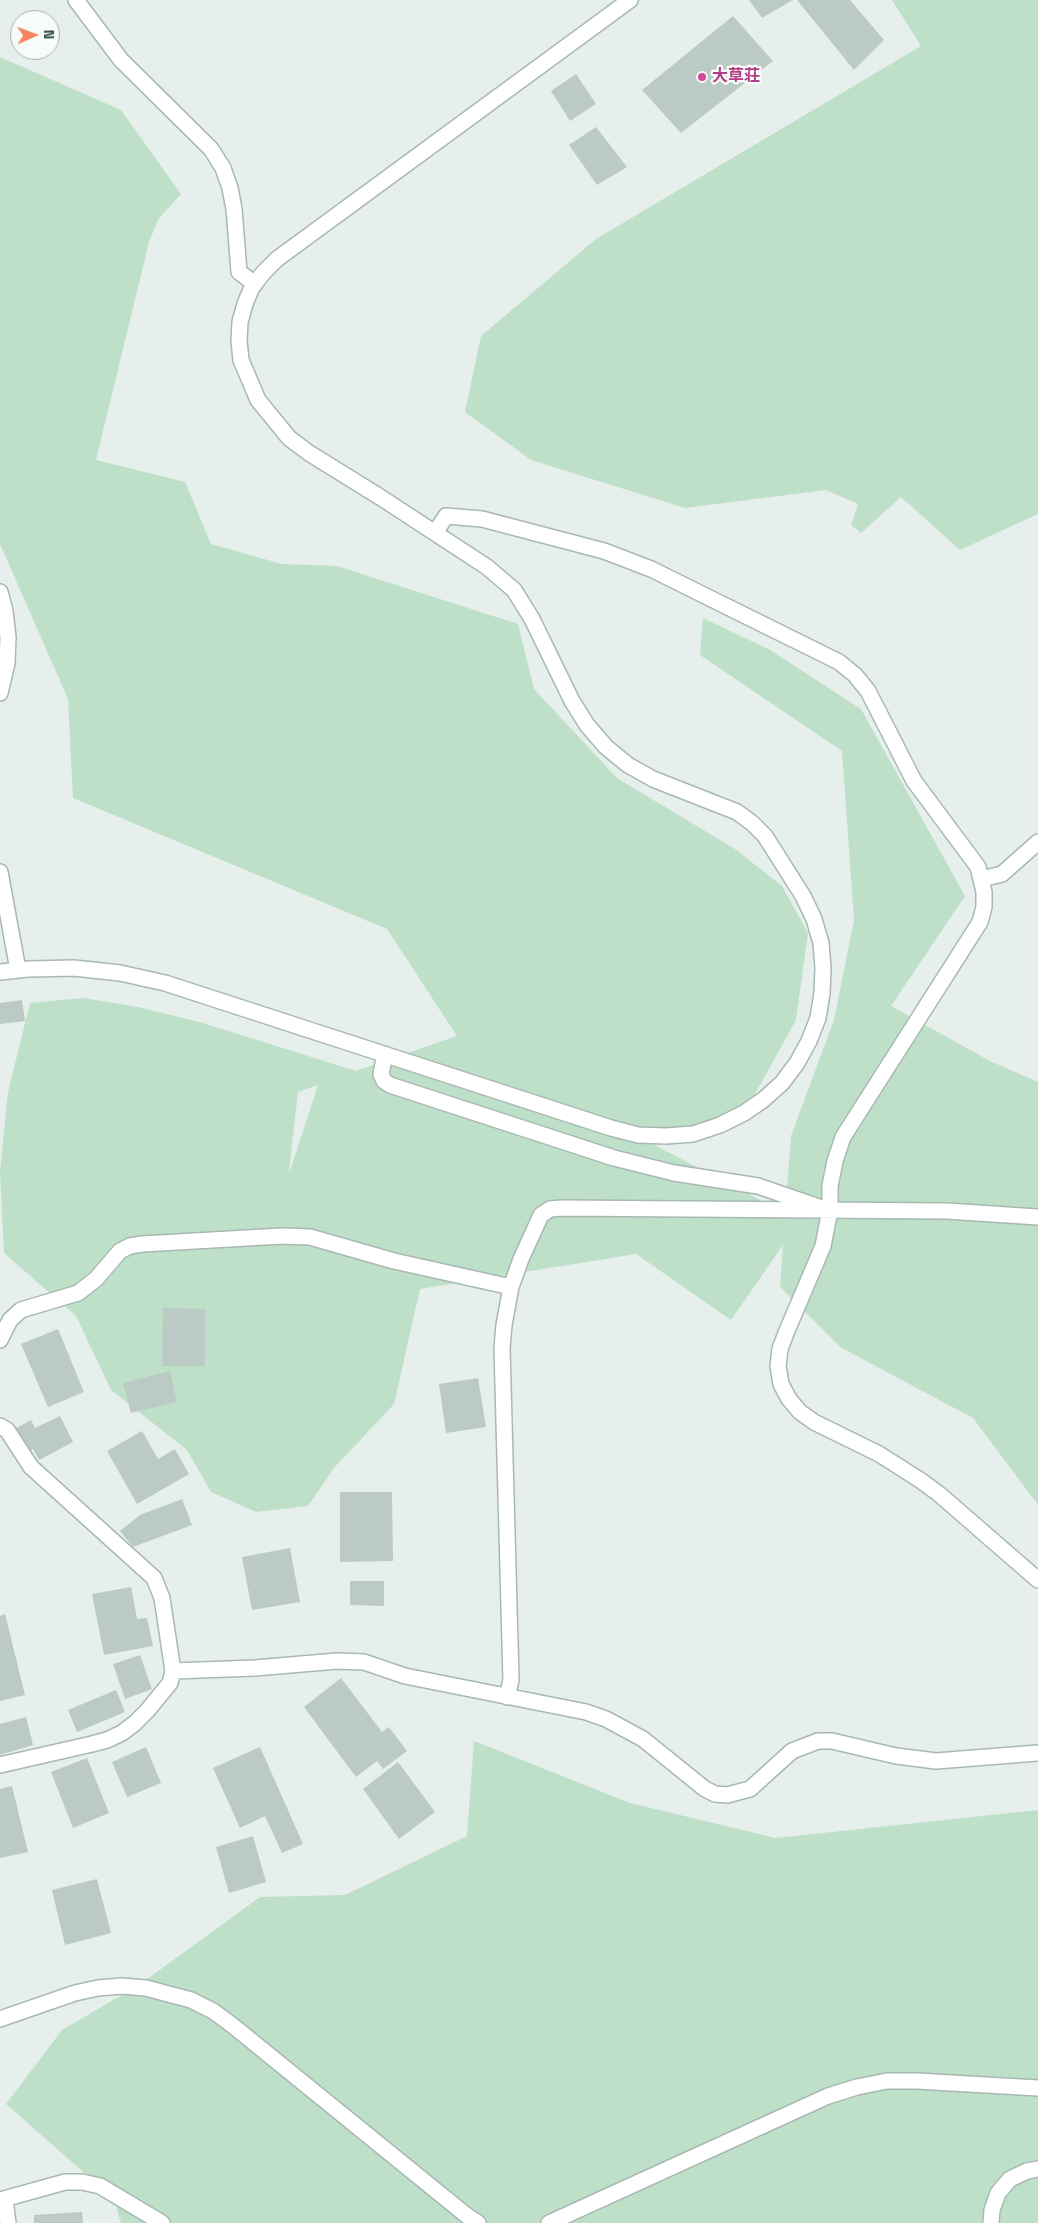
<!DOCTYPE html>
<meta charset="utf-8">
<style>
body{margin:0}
#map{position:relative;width:1038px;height:2223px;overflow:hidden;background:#e6efeb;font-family:"Space Grotesk",sans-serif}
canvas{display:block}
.north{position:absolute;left:10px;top:10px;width:50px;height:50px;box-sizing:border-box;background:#f7fbf9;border:1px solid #a3b1ad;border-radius:50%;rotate:88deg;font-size:14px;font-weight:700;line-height:20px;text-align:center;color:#24423a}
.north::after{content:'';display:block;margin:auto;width:18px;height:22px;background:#f4845f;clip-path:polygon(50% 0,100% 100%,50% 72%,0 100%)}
</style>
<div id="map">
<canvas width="1038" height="2223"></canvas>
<div class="north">N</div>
</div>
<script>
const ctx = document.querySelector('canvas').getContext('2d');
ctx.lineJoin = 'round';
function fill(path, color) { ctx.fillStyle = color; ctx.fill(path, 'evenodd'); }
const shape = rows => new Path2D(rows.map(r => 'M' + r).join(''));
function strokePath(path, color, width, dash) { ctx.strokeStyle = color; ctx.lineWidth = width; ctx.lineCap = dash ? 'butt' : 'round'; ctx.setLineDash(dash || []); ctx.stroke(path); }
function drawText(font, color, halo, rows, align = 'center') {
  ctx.font = font + ' "Space Grotesk","Noto Sans JP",sans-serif'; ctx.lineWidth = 4.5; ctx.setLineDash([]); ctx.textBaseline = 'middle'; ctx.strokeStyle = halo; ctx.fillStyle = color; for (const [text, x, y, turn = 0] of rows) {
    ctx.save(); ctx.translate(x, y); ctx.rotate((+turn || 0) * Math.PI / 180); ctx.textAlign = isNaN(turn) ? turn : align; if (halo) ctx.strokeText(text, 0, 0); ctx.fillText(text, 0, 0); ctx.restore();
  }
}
const green = shape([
 [892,0,1038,0,1038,514,960,550,901,497,861,533,851,525,858,504,826,490,685,508,531,460,465,412,481,336,596,239,921,46],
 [0,57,121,110,181,194,159,218,149,242,96,460,185,482,211,544,282,564,337,566,518,624,534,689,617,778,735,849,782,886,808,933,796,1020,754,1096,720,1126,639,1137,785,1213,791,1136,834,1020,854,920,842,751,700,655,703,618,770,650,861,709,965,896,891,1006,990,1061,1038,1082,1038,1505,973,1418,840,1347,780,1287,783,1245,731,1320,636,1254,420,1289,394,1404,334,1468,308,1506,256,1512,211,1492,187,1450,111,1390,76,1316,4,1253,0,1173,8,1092,30,1003,83,998,138,1007,203,1023,356,1071,457,1036,387,929,73,798,68,699,0,544],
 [318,1085,290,1171,289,1171,298,1092],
 [474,1741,630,1803,776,1838,1038,1810,1038,2223,121,2223,114,2199,6,2104,62,2030,139,1985,260,1897,345,1895,467,1836]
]);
const building = shape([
 [749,0,793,0,762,18],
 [797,0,850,0,884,40,854,70],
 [733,16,773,61,681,133,642,90],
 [576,74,596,104,570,121,551,91],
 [596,127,627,167,597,185,569,145],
 [22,1000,25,1021,0,1024,0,1003],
 [163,1308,205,1309,205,1366,162,1366],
 [58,1329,84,1392,48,1407,21,1344],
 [170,1371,177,1402,131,1413,123,1383],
 [478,1378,486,1427,446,1433,439,1384],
 [60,1416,73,1442,39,1460,33,1449,24,1455,11,1431,31,1420,35,1428],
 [142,1431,158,1459,175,1449,189,1474,137,1504,107,1451],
 [340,1492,392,1492,393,1561,340,1562],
 [182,1499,192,1525,133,1547,120,1531,140,1515],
 [290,1548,300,1602,252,1610,242,1557],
 [350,1581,384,1581,384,1606,350,1605],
 [131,1587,137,1619,147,1618,153,1646,104,1655,92,1594],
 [5,1614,25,1695,0,1701,0,1616],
 [140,1655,152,1689,125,1699,113,1664],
 [341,1678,382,1732,389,1727,407,1751,383,1769,377,1761,356,1777,304,1707],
 [116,1690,125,1712,77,1732,68,1710],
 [26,1717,33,1745,0,1755,0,1724],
 [146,1747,161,1783,127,1797,112,1762],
 [260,1747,303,1844,282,1853,265,1816,240,1828,213,1768],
 [87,1758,109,1813,73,1828,51,1772],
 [398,1762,435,1812,399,1839,363,1789],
 [12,1786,28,1852,0,1858,0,1789],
 [253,1836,266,1882,229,1893,216,1847],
 [97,1879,111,1933,65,1945,52,1890],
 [82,2212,83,2223,34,2223,34,2215]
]);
const street = shape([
 [76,0,121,60,211,149,223,168,230,188,234,209,239,272,255,284],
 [435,533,446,516,482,519,604,551,651,569,839,662,855,675,868,691,914,781,978,867,984,892,984,907,980,922,843,1137,835,1161,830,1186,830,1210,823,1246,786,1333,780,1349,778,1366,781,1384,789,1399,800,1412,814,1422,879,1454,920,1480,939,1494,1038,1580],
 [0,592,5,611,8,637,7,663,0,693],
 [0,872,18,970],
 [982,879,1002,874,1038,842],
 [0,972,28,969,74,968,120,973,165,983,611,1128,638,1135,666,1136,693,1134,720,1125,744,1113,763,1100,782,1083,797,1063,809,1041,818,1018,822,993,823,968,821,943,814,919,803,896,765,836,752,823,737,812,653,779,628,765,606,747,587,725,572,701,532,619,514,590,487,567,380,497,309,453,289,438,258,400,241,360,239,341,240,322,245,304,252,287,264,272,277,259,630,0],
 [385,1054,381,1074,384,1081,390,1085,614,1158,674,1173,758,1186,819,1207],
 [0,1340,10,1320,21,1310,78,1293,96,1279,120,1251,130,1246,142,1244,282,1236,310,1237,394,1261,511,1287],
 [0,1426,7,1430,31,1467,154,1578,162,1598,173,1671,170,1683,147,1711,135,1723,122,1733,107,1740,92,1744,0,1765],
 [173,1671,255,1668,337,1661,364,1662,405,1676,586,1712,606,1719,643,1739,705,1789,715,1794,727,1795,750,1789,792,1751,818,1741,832,1741,896,1756,936,1761,1038,1753],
 [507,1697,511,1680,502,1348,504,1325,511,1287,521,1259,541,1215,550,1209,561,1208,947,1211,1038,1217],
 [0,2019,75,1993,98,1988,122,1986,146,1988,191,2000,213,2011,232,2025,466,2215,478,2223],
 [5,2199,8,2223],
 [0,2200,65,2182,82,2182,100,2186,162,2223],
 [549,2223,828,2096,857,2087,887,2081,917,2081,1038,2088],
 [991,2223,992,2210,998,2193,1010,2179,1027,2171,1038,2169]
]);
const markers = [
 [702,77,5,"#d1479c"]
];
const hotelNames = [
 ["大草荘",712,77]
];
fill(green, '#bfe0c8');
fill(building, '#bbcac4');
strokePath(street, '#a8b8b2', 18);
strokePath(street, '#fff', 15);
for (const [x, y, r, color] of markers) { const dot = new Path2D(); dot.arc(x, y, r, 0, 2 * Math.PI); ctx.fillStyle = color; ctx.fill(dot); strokePath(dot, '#f7fbf9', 2); }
drawText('bold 16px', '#b23c85', '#f7fbf9', hotelNames, 'left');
</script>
